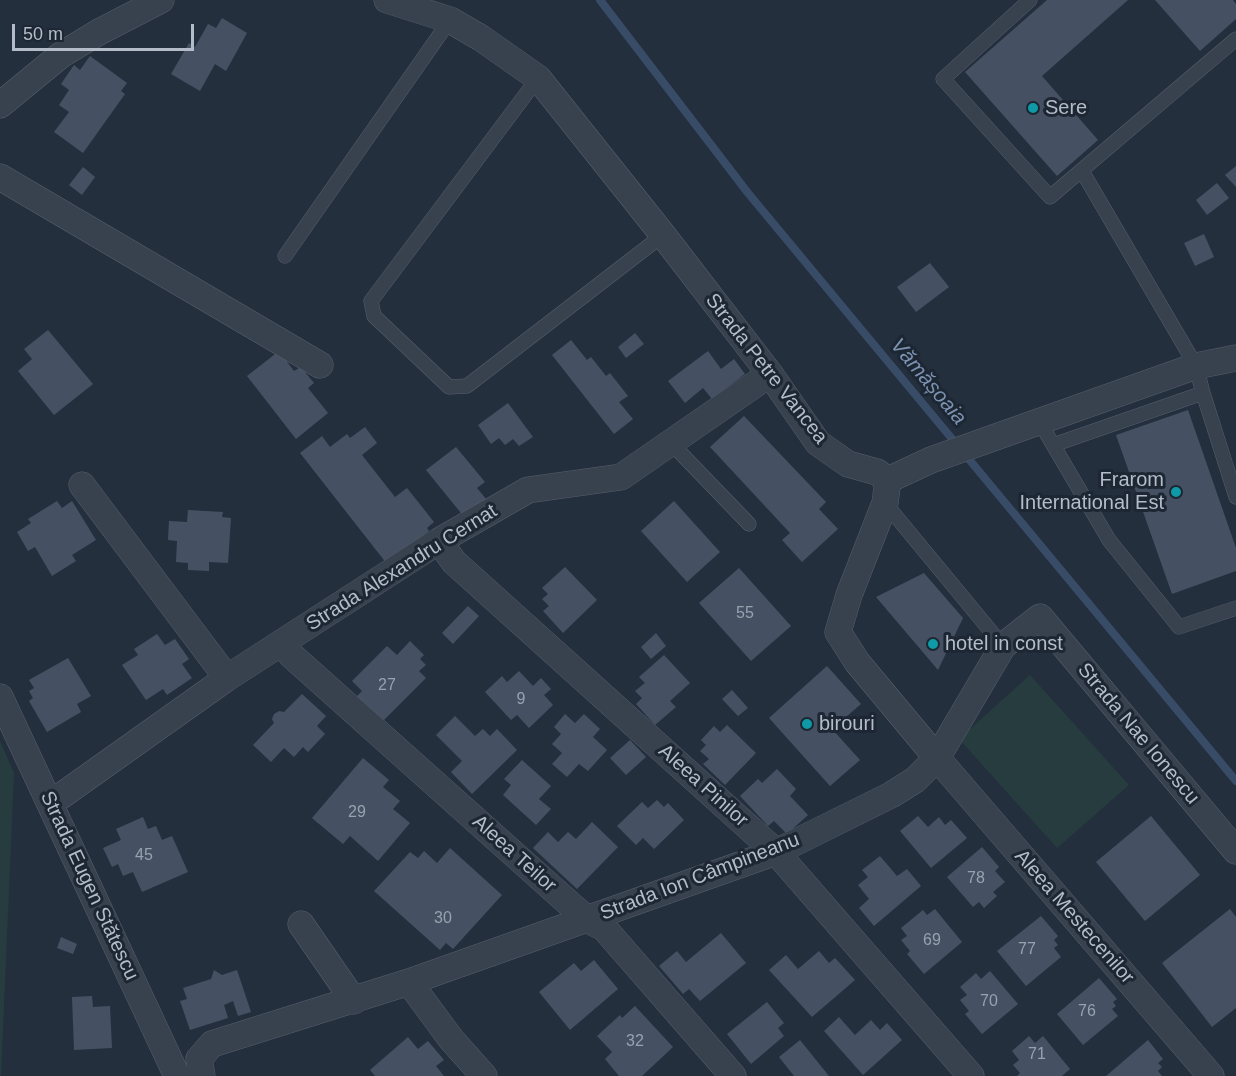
<!DOCTYPE html>
<meta charset="utf-8">
<style>
body{margin:0}
#map{position:relative;width:1236px;height:1076px;overflow:hidden;background:#242f3e;font-family:Helvetica,sans-serif}
canvas{display:block}
.scale{position:absolute;left:12px;top:24px;width:182px;height:27px;box-sizing:border-box;border:3px solid #b4bcc9;border-top:0;padding-left:8px;font-size:18px;line-height:21px;white-space:nowrap;color:#b4bcc9;-webkit-text-stroke:4px #1d2633;paint-order:stroke}
</style>
<div id="map">
<canvas width="1236" height="1076"></canvas>
<div class="scale">50 m</div>
</div>
<script>
const ctx = document.querySelector('canvas').getContext('2d');
ctx.lineJoin = 'round';
function fill(path, color) { ctx.fillStyle = color; ctx.fill(path, 'evenodd'); }
const shape = rows => new Path2D(rows.map(r => 'M' + r).join(''));
function strokePath(path, color, width, dash) { ctx.strokeStyle = color; ctx.lineWidth = width; ctx.lineCap = dash ? 'butt' : 'round'; ctx.setLineDash(dash || []); ctx.stroke(path); }
function drawText(font, color, halo, rows, align = 'center') {
  ctx.font = font + ' Helvetica,sans-serif'; ctx.lineWidth = 6; ctx.setLineDash([]); ctx.textBaseline = 'middle'; ctx.strokeStyle = halo; ctx.fillStyle = color; for (const [text, x, y, turn = 0] of rows) {
    ctx.save(); ctx.translate(x, y); ctx.rotate((+turn || 0) * Math.PI / 180); ctx.textAlign = isNaN(turn) ? turn : align; if (halo) ctx.strokeText(text, 0, 0); ctx.fillText(text, 0, 0); ctx.restore();
  }
}
const green = shape([
 [1030,675,1129,785,1057,848,959,739],
 [0,741,14,773,1,1076,0,1076]
]);
const stream = shape([
 [600,0,748,193,1236,781]
]);
const building = shape([
 [1047,0,1128,0,1042,76,1098,140,1057,176,965,72],
 [1155,0,1233,0,1236,4,1236,19,1200,51],
 [222,18,247,33,226,71,215,64,200,91,171,74,189,43,195,47,208,24,216,28],
 [90,56,127,83,121,91,125,94,83,153,54,132,69,112,59,105,69,90,61,84,74,65,80,70],
 [1236,166,1236,187,1225,175],
 [83,167,95,177,82,195,69,185],
 [1217,183,1229,198,1207,215,1196,200],
 [1204,234,1214,257,1195,266,1184,243],
 [930,263,949,287,916,312,897,287],
 [48,330,93,384,54,415,18,371,32,359,24,349],
 [635,333,644,344,626,358,618,347],
 [571,340,587,360,591,357,606,376,610,373,628,396,619,402,633,419,614,434,552,355],
 [279,351,294,371,301,367,314,383,308,388,328,413,296,439,247,376],
 [708,351,721,369,734,359,745,374,712,399,703,388,685,403,668,381],
 [508,403,533,437,519,446,513,439,505,445,499,438,491,444,478,425],
 [1188,410,1236,548,1236,571,1172,594,1116,435],
 [744,416,826,502,819,509,838,529,802,562,782,540,790,533,710,447],
 [365,427,377,443,362,455,395,497,407,488,434,522,427,528,429,531,387,564,300,453,322,436,330,447,347,434,350,438],
 [456,447,485,482,477,488,487,500,465,518,426,470],
 [57,501,62,508,72,501,96,540,72,555,76,561,52,576,35,547,28,551,17,532,31,523,28,519],
 [674,501,720,552,687,582,641,531],
 [188,510,223,512,222,517,231,518,228,563,209,562,209,571,188,570,188,563,176,562,177,541,168,540,169,521,187,522],
 [565,567,597,600,563,633,543,611,549,606,542,599,548,594,542,588],
 [739,568,791,626,751,661,699,603],
 [924,573,963,618,938,670,876,597],
 [468,606,479,616,453,644,442,633],
 [656,633,666,646,651,659,641,647],
 [157,634,165,645,175,639,189,659,182,664,192,678,167,695,163,689,146,700,122,665,138,655,134,649],
 [410,641,424,655,420,659,426,665,419,671,426,678,382,722,356,697,362,691,352,681,387,646,397,655],
 [664,655,690,683,670,701,676,707,655,725,636,704,642,698,635,691,645,683,639,677],
 [68,658,91,696,77,704,81,712,47,732,29,701,33,698,29,691,34,688,29,680],
 [827,666,861,704,832,729,860,760,830,786,769,718],
 [519,671,533,686,541,678,551,689,544,695,553,705,529,728,517,715,511,720,485,692,502,676,507,682],
 [732,690,748,708,738,716,722,699],
 [302,694,326,716,317,726,325,734,308,752,303,747,294,757,284,748,271,762,253,745,274,723,272,719,274,714,279,711,284,712],
 [565,714,575,723,584,714,600,729,593,737,607,750,588,771,579,764,567,777,552,764,562,753,552,744,561,734,554,727],
 [455,716,475,736,483,729,490,736,497,729,517,750,472,794,451,772,462,761,436,735],
 [727,725,756,753,725,785,703,764,709,759,700,751,706,745,701,740,714,726,720,732],
 [630,740,646,757,626,775,610,758],
 [363,758,389,780,383,787,400,801,393,809,410,823,378,861,350,836,343,844,312,818],
 [522,760,551,786,539,799,551,809,536,825,503,795,511,785,504,779],
 [777,769,796,789,790,796,808,815,787,834,774,821,768,826,740,796,758,779,762,783],
 [657,800,664,807,668,803,684,820,654,849,643,838,636,845,617,826,642,802,648,808],
 [918,816,928,827,939,817,945,825,951,820,967,838,931,868,900,831],
 [1151,816,1200,875,1145,921,1096,862],
 [143,817,148,829,156,826,162,840,172,836,188,872,142,892,133,872,123,876,118,864,112,867,103,848,121,840,116,829],
 [592,822,618,847,577,889,533,848,548,832,558,842,568,832,576,839],
 [982,847,999,867,995,871,1005,882,993,892,997,896,984,908,979,902,973,907,947,877],
 [450,848,502,895,453,949,446,943,440,950,374,891,410,852,418,858,424,851,437,863],
 [880,856,897,876,907,869,921,886,874,926,859,908,869,899,858,885,868,877,862,870],
 [935,909,962,942,924,974,907,954,910,951,901,940,907,936,901,928,923,910,927,915],
 [1230,909,1236,917,1236,1008,1212,1027,1162,963],
 [1041,916,1058,936,1054,940,1058,945,1054,948,1061,957,1026,986,997,951],
 [721,933,746,963,700,1001,689,989,683,994,659,966,677,951,686,962],
 [61,937,77,944,73,954,57,948],
 [819,951,829,963,835,958,855,980,812,1017,769,970,786,955,798,969],
 [594,960,618,989,570,1030,539,992,574,963,581,971],
 [214,970,222,975,237,970,251,1012,238,1016,233,1001,224,1005,228,1018,190,1030,180,1001,187,999,183,988,211,979],
 [990,971,1018,1004,982,1034,965,1014,969,1011,960,1000,967,995,960,987,976,973,981,979],
 [1099,978,1117,999,1113,1002,1116,1006,1112,1009,1118,1016,1083,1045,1057,1014],
 [92,996,93,1007,110,1006,112,1048,74,1050,72,997],
 [767,1002,784,1023,778,1028,784,1036,751,1064,727,1034],
 [635,1006,673,1047,642,1076,619,1076,605,1059,612,1052,597,1036,620,1015,622,1018],
 [839,1017,855,1035,871,1020,880,1030,887,1023,902,1040,863,1075,824,1031],
 [1029,1036,1035,1043,1043,1036,1070,1069,1062,1076,1017,1076,1020,1073,1013,1065,1019,1060,1012,1051],
 [408,1037,418,1049,428,1041,444,1060,436,1066,444,1076,375,1076,370,1070],
 [800,1040,829,1076,794,1076,779,1057],
 [1148,1040,1163,1059,1158,1063,1162,1067,1158,1071,1162,1076,1106,1076]
]);
const service = shape([
 [1030,0,943,79,1050,197,1236,39],
 [538,78,371,301,374,316,449,387,467,386,663,235],
 [1082,171,1196,366,1203,393,1236,497],
 [285,256,450,20],
 [1039,421,1109,540,1179,627,1236,608],
 [670,442,749,524],
 [1053,445,1203,393],
 [885,503,1003,646]
]);
const minor = shape([
 [387,0,450,20,481,38,538,78,663,235,770,374,818,443,848,464,877,472,888,480],
 [0,105,61,55,99,32,161,0],
 [0,177,320,365],
 [888,480,931,460,1196,366,1236,358],
 [82,485,227,678],
 [439,541,454,562,776,852,971,1076],
 [282,643,291,655,572,906,588,920,604,928,733,1076],
 [0,697,177,1076],
 [49,801,61,796,227,678,439,541,528,490,621,477,770,374],
 [301,924,354,1001],
 [409,982,451,1039,484,1076],
 [202,1076,199,1059,212,1044,409,982,776,852,891,795,915,780,937,758,857,662,838,632,849,595,885,503,888,480],
 [1211,1076,937,758,1003,646,1040,617,1236,851]
]);
const markers = [
 [1033,108,6,"#0f9aa8"],
 [1176,492,6,"#0f9aa8"],
 [933,644,6,"#0f9aa8"],
 [807,724,6,"#0f9aa8"]
];
const numberNames = [
 ["55",745,614],
 ["27",387,686],
 ["9",521,700],
 ["29",357,813],
 ["45",144,856],
 ["78",976,879],
 ["30",443,919],
 ["69",932,941],
 ["77",1027,950],
 ["70",989,1002],
 ["76",1087,1012],
 ["32",635,1042],
 ["71",1037,1055]
];
const poiNames = [
 ["Sere",1045,108],
 ["Frarom",1164,480,"right"],
 ["International Est",1164,503,"right"],
 ["hotel in const",945,644],
 ["birouri",819,724]
];
const streetNames = [
 ["Strada Petre Vancea",766,369,52],
 ["Strada Alexandru Cernat",402,568,-32],
 ["Strada Nae Ionescu",1138,734,50],
 ["Aleea Pinilor",703,786,42],
 ["Aleea Teilor",514,854,42],
 ["Strada Ion Câmpineanu",700,877,-21],
 ["Strada Eugen Stătescu",89,886,65],
 ["Aleea Mestecenilor",1074,917,49]
];
const waterNames = [
 ["Vămășoaia",928,382,50]
];
fill(green, '#263c3f');
strokePath(stream, '#394c67', 8);
fill(building, '#455162');
strokePath(service, '#565f6c', 15);
strokePath(minor, '#565f6c', 27);
strokePath(service, '#38414e', 14);
strokePath(minor, '#38414e', 26);
for (const [x, y, r, color] of markers) { const dot = new Path2D(); dot.arc(x, y, r, 0, 2 * Math.PI); ctx.fillStyle = color; ctx.fill(dot); strokePath(dot, '#1d2633', 2); }
drawText('16px', '#98a1af', null, numberNames);
drawText('20px', '#b4bcc9', '#1d2633', poiNames, 'left');
drawText('20px', '#b4bcc9', '#1d2633', streetNames);
drawText('italic 21px', '#7c92b1', '#1d2633', waterNames);
</script>
